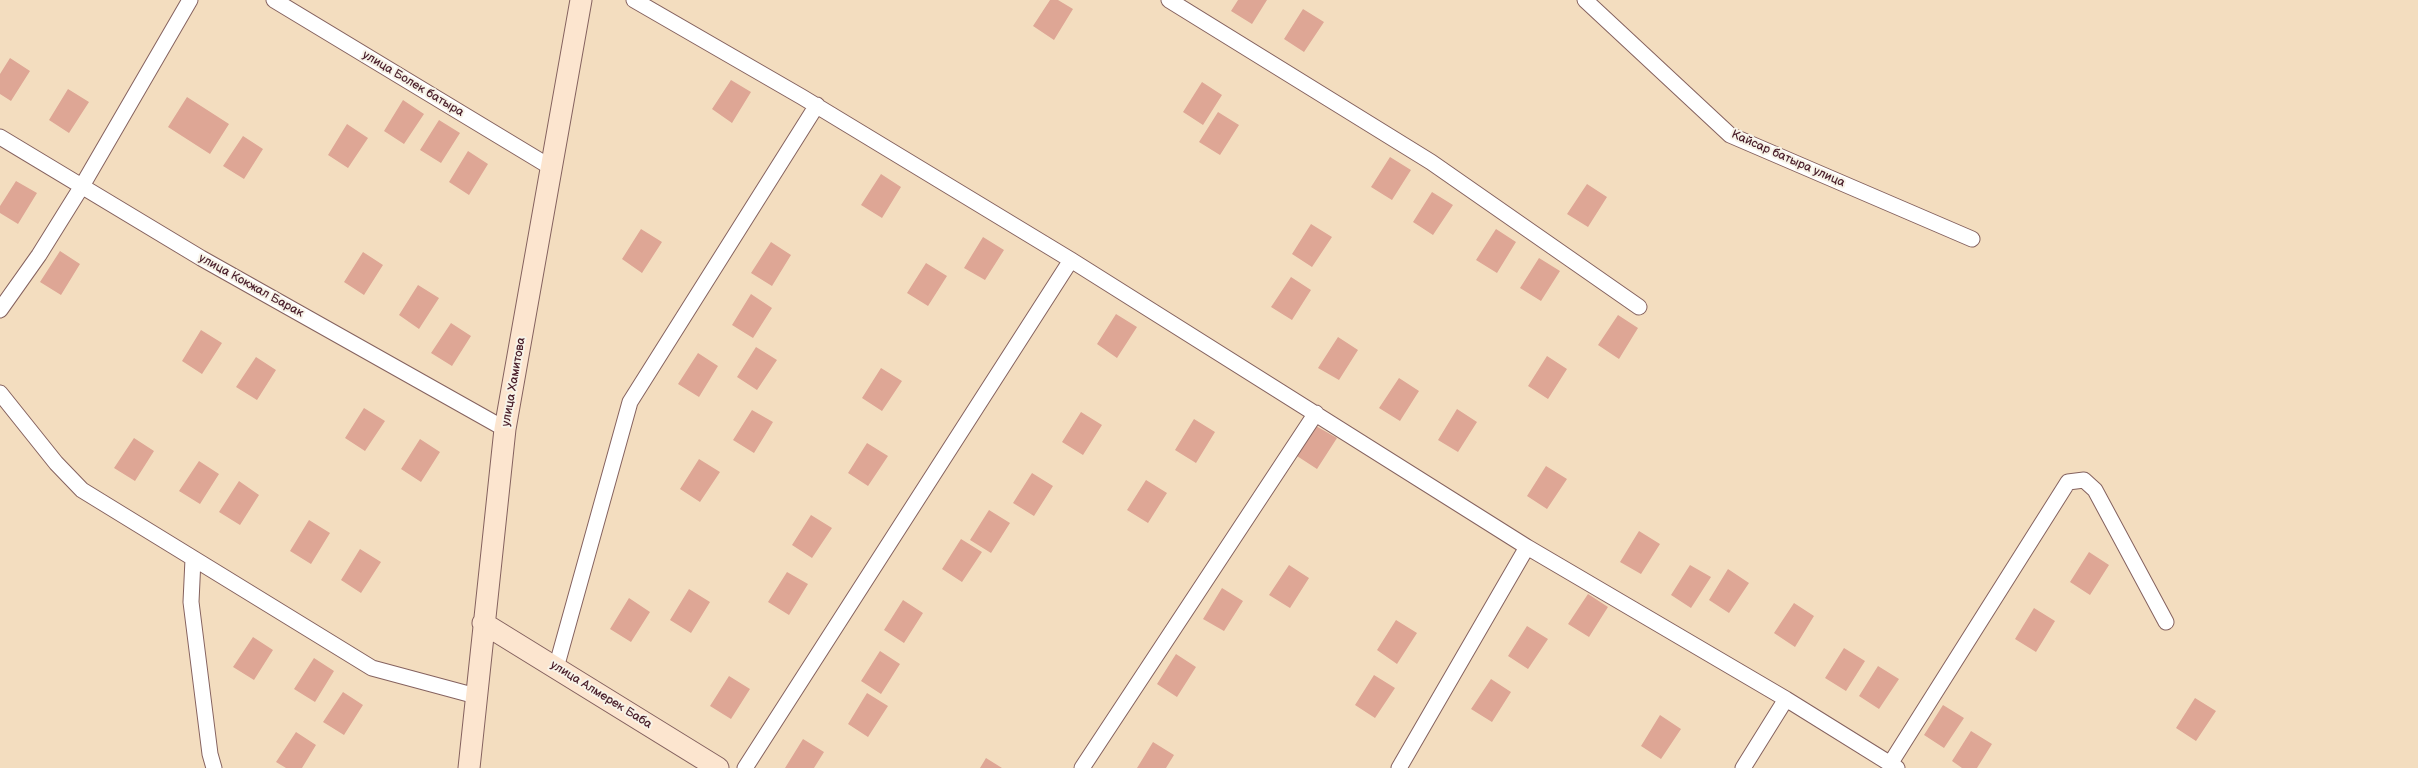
<!DOCTYPE html>
<meta charset="utf-8">
<style>
body{margin:0}
canvas{display:block;background:#f3ddbf}
</style>
<canvas width="2418" height="768"></canvas>
<script>
const ctx = document.querySelector('canvas').getContext('2d');
ctx.lineJoin = 'round';
function fill(path, color) { ctx.fillStyle = color; ctx.fill(path, 'evenodd'); }
const shape = rows => new Path2D(rows.map(r => 'M' + r).join(''));
function strokePath(path, color, width, dash) { ctx.strokeStyle = color; ctx.lineWidth = width; ctx.lineCap = dash ? 'butt' : 'round'; ctx.setLineDash(dash || []); ctx.stroke(path); }
function drawText(font, color, halo, rows, align = 'center') {
  ctx.font = font + ' "Balsamiq Sans",sans-serif'; ctx.lineWidth = 4; ctx.setLineDash([]); ctx.textBaseline = 'middle'; ctx.strokeStyle = halo; ctx.fillStyle = color; for (const [text, x, y, turn = 0] of rows) {
    ctx.save(); ctx.translate(x, y); ctx.rotate((+turn || 0) * Math.PI / 180); ctx.textAlign = isNaN(turn) ? turn : align; if (halo) ctx.strokeText(text, 0, 0); ctx.fillText(text, 0, 0); ctx.restore();
  }
}
const building = shape([
 [1050,0,1058,0,1073,9,1054,40,1033,26],
 [1238,0,1267,0,1252,24,1231,11],
 [1303,9,1324,22,1304,52,1284,39],
 [10,58,30,71,11,101,0,94,0,74],
 [731,80,751,92,732,123,712,109],
 [1202,82,1222,95,1203,125,1183,112],
 [68,89,89,102,69,133,49,120],
 [187,97,229,124,210,154,168,127],
 [403,100,424,114,404,144,384,131],
 [1218,112,1239,125,1220,155,1199,142],
 [439,120,460,133,441,163,420,150],
 [347,124,368,138,348,168,328,155],
 [243,136,263,149,244,179,223,166],
 [468,151,488,164,469,195,449,182],
 [1390,157,1411,170,1392,200,1371,187],
 [881,174,901,187,882,218,861,205],
 [16,181,37,193,18,224,0,213,0,206],
 [1587,184,1607,197,1588,227,1567,214],
 [1432,192,1453,205,1433,235,1413,222],
 [1311,224,1332,237,1312,267,1292,254],
 [641,229,662,242,642,273,622,259],
 [1496,229,1516,242,1497,273,1476,260],
 [983,237,1004,250,985,280,964,268],
 [771,242,791,255,772,286,751,273],
 [60,251,80,264,61,295,40,282],
 [363,252,383,265,364,295,344,282],
 [1539,258,1560,271,1541,301,1520,288],
 [926,263,947,276,928,306,907,293],
 [1291,277,1311,290,1292,320,1271,307],
 [418,285,439,298,419,329,399,315],
 [751,294,772,308,753,338,732,325],
 [1116,314,1137,327,1117,358,1097,344],
 [1618,315,1638,328,1619,359,1598,345],
 [451,323,471,336,452,366,431,353],
 [201,330,222,343,202,374,182,361],
 [1338,337,1358,350,1339,380,1318,368],
 [756,347,777,360,757,390,737,377],
 [698,353,718,366,699,397,678,384],
 [1547,356,1567,369,1548,399,1528,386],
 [256,357,276,370,257,400,236,387],
 [881,368,902,381,882,411,862,398],
 [1399,378,1419,391,1400,421,1379,408],
 [364,408,385,421,365,451,345,438],
 [1457,409,1477,422,1458,452,1438,440],
 [752,410,773,422,754,453,733,440],
 [1081,412,1102,425,1083,455,1062,442],
 [1194,419,1215,432,1196,463,1175,450],
 [1316,426,1337,438,1317,469,1297,456],
 [134,438,154,451,135,481,114,468],
 [420,439,440,452,421,482,401,469],
 [867,443,888,456,868,486,848,473],
 [699,459,720,472,700,502,680,489],
 [199,461,219,474,200,504,179,491],
 [1546,466,1567,479,1547,509,1527,496],
 [1032,473,1053,486,1034,516,1013,503],
 [1146,480,1167,493,1148,523,1127,510],
 [239,481,259,495,240,525,219,512],
 [989,510,1010,523,991,553,970,540],
 [811,515,832,528,812,558,792,545],
 [309,520,330,533,311,564,290,551],
 [1639,531,1660,544,1641,574,1620,562],
 [961,539,982,552,962,582,942,569],
 [360,549,381,562,361,593,341,580],
 [2089,552,2109,565,2090,595,2070,582],
 [1289,565,1309,578,1290,608,1269,595],
 [1690,565,1711,577,1691,608,1671,595],
 [1728,569,1749,583,1729,613,1709,600],
 [787,572,808,584,789,615,768,602],
 [1222,588,1243,601,1224,631,1203,619],
 [689,589,710,602,691,633,670,620],
 [1588,594,1608,607,1589,637,1568,624],
 [629,598,650,612,631,642,610,629],
 [903,600,923,613,904,643,884,630],
 [1794,603,1814,616,1795,647,1774,633],
 [2034,608,2055,621,2036,652,2015,639],
 [1396,620,1417,633,1397,664,1377,650],
 [1527,626,1548,639,1528,669,1508,656],
 [253,637,273,650,254,680,233,667],
 [1844,648,1865,661,1846,691,1825,678],
 [880,651,900,664,881,694,861,681],
 [1176,654,1196,667,1177,697,1157,684],
 [314,658,334,671,315,702,294,689],
 [1878,666,1899,679,1879,709,1859,696],
 [1374,675,1395,688,1375,718,1355,705],
 [729,676,750,689,731,719,710,706],
 [1491,679,1511,692,1492,722,1471,709],
 [343,692,363,705,344,735,323,722],
 [867,693,888,706,868,737,848,724],
 [2195,698,2216,711,2196,741,2176,728],
 [1943,705,1964,718,1944,748,1924,735],
 [1660,715,1681,729,1661,759,1641,746],
 [1971,731,1992,744,1977,768,1962,768,1952,761],
 [296,732,316,745,302,768,286,768,276,762],
 [803,739,824,752,814,768,785,768],
 [1153,742,1174,755,1166,768,1137,768],
 [986,758,1002,768,980,768]
]);
const street = shape([
 [274,0,552,168],
 [634,0,802,97,1071,260,1527,547,1786,699,1897,768],
 [1169,0,1431,162,1639,307],
 [1585,0,1730,135,1972,239],
 [0,137,201,258,505,429],
 [0,310,39,255,82,186,190,0],
 [0,393,56,463,82,490,372,668,476,696],
 [193,559,191,602,210,754,214,768],
 [556,668,630,402,817,105],
 [1890,764,2068,482,2084,480,2095,490,2166,622],
 [745,768,1071,260],
 [1082,768,1316,413],
 [1399,768,1527,547],
 [1743,768,1786,699]
]);
const secondary = shape([
 [483,623,718,768],
 [469,768,505,429,581,0]
]);
const streetNames = [
 ["улица Болек батыра",413,84,31],
 ["Кайсар батыра улица",1788,159,24],
 ["улица Кокжал Барак",251,286,29],
 ["улица Хамитова",514,382,-80],
 ["улица Алмерек Баба",601,695,32]
];
fill(building, '#dea695');
strokePath(street, '#85625f', 17);
strokePath(secondary, '#85625f', 23);
strokePath(street, '#fff', 15);
strokePath(secondary, '#fce5cf', 21);
drawText('12px', '#4a1f2b', '#f7f3e8', streetNames);
</script>
